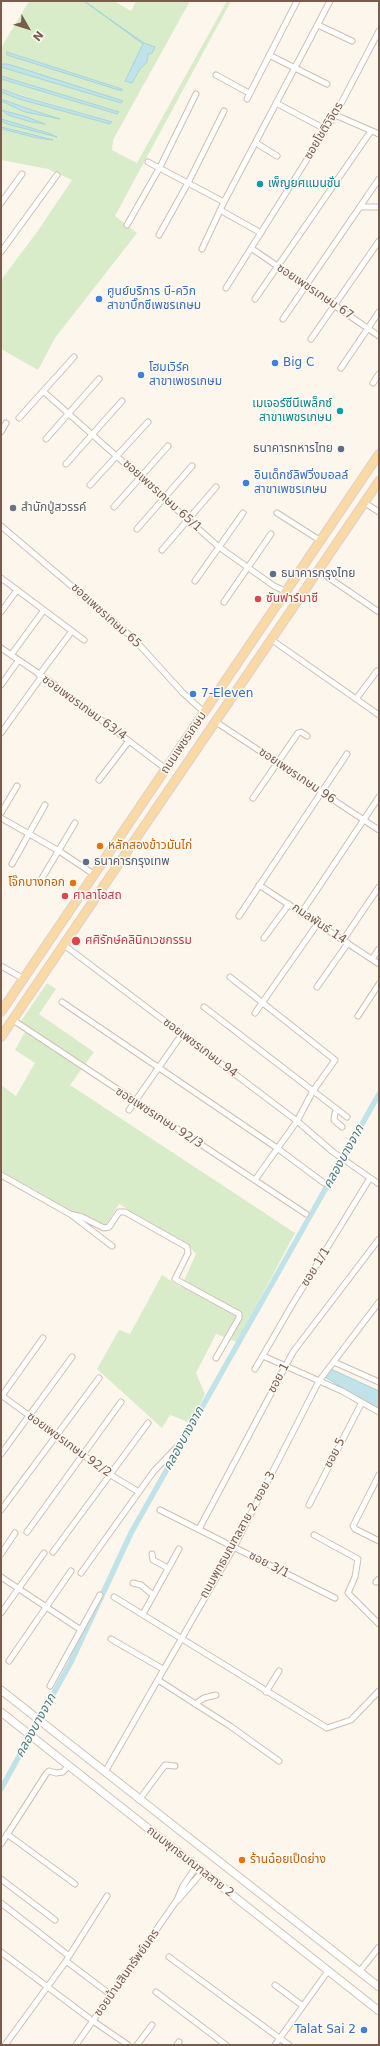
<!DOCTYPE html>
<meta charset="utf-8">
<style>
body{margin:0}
#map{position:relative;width:380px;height:2046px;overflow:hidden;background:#fdf6ec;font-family:"DejaVu Sans",sans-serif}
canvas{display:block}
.frame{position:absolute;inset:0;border:2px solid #7a5c4d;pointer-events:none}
.north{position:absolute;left:8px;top:8px;width:40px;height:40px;-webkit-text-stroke:3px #fffaf3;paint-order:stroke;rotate:129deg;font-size:11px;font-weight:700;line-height:16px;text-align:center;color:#7a5c4d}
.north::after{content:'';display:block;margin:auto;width:14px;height:18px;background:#7a5c4d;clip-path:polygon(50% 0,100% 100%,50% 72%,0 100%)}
</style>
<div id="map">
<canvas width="380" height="2046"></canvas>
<div class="frame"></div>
<div class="north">N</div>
</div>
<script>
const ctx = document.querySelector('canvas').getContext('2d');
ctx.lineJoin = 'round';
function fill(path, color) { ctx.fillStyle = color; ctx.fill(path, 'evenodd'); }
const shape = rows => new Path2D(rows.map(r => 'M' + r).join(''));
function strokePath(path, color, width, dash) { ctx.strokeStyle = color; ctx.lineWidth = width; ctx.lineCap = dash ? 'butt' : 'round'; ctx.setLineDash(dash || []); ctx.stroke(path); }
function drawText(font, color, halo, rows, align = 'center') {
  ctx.font = font + ' "DejaVu Sans","Noto Sans Thai",sans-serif'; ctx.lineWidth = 3; ctx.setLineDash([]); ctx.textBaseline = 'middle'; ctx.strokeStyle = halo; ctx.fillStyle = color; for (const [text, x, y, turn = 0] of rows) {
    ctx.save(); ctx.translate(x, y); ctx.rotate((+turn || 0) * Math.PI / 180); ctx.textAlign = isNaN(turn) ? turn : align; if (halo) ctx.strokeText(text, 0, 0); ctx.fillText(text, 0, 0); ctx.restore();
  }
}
const green = shape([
 [29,1,114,1,131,11,136,1,190,1,113,140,112,150,137,163,227,1,231,1,115,216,137,233,55,338,38,370,1,349,1,280,37,232,72,180,48,169,1,160,1,129,37,138,50,140,1,127,1,121,55,136,1,119,1,112,31,122,43,124,1,110,1,101,25,112,57,118,1,99,1,92,19,99,110,123,112,122,1,89,1,79,117,114,118,112,1,76,1,67,121,103,122,102,8,64,1,65,1,48],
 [93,7,144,43,155,47,148,54,147,62,140,69,132,83,125,81,143,44],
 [7,52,17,55,122,89,7,55],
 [47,983,56,989,39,1014,94,1052,70,1085,295,1233,237,1342,216,1334,196,1373,205,1394,191,1423,170,1415,162,1428,97,1369,119,1330,130,1334,162,1275,181,1287,196,1254,189,1246,119,1204,106,1225,71,1211,1,1171,1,1085,16,1096,35,1063,15,1050,25,1032,17,1027]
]);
const water = shape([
 [84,1,144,43,155,47,152,53,148,54,147,62,140,69,132,83,125,81,143,44,84,1],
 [7,52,122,89,122,91,7,55,7,52],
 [2,64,8,64,123,101,121,103,1,67,2,64],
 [1,76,119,112,117,114,1,79,1,76],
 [1,89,21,96,112,122,110,124,19,99,1,92,1,89],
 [1,99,29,109,60,119,25,112,1,101,1,99],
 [1,110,24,116,45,124,31,122,8,115,1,110],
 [1,119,48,133,57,137,7,124,1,121,1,119],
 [1,127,26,133,53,140,37,138,2,129,1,127],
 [331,1369,379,1391,379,1410,325,1377,331,1369]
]);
const canal = shape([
 [1,1789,71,1662,131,1533,379,1094]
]);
const minor = shape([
 [318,25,352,41],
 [269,55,327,84],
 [216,75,249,93],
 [247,99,297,1],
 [276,103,325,129],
 [335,115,379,134],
 [256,143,277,156],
 [148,162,224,202],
 [1,203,22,174],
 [362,207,379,207],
 [220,210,261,233],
 [127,225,160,167,196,94],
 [159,235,188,183,224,111],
 [251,248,379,336],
 [202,249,224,202,330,1],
 [1,252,57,175],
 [226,288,335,115,379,31],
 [255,299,371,131],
 [283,319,379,179],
 [311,339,379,241],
 [341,368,379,312],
 [373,383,379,374],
 [43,391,219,547,274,586,287,592],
 [19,418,74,357],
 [1,432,6,423],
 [46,439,99,379],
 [66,464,122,401],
 [90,485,148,422],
 [365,503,379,512],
 [114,507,168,446],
 [277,513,321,541],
 [1,526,134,639,183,693,205,713],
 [137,529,192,466],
 [162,550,216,487],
 [319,571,379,612],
 [1,578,84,640],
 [195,581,243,513],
 [224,602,271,534],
 [1,612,17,590],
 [272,640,379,715],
 [1,648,51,682,166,769],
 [11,655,44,610],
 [39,675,72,631],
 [1,685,18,661],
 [356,699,377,671],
 [216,722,379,830],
 [1,733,42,676],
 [99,780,129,741],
 [253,798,298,733,301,732,307,736],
 [1,813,17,786],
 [1,818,59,851,95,875],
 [12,864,45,805],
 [41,880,75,823],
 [259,885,379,964],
 [302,912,379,797],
 [239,916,347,754],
 [264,938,289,904],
 [343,940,379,887],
 [64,945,297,1121,333,1152,379,1184],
 [372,959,379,949],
 [1,966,24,979],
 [230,977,335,1060,313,1091,297,1121,255,1180],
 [317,987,348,943],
 [62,1002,277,1148,324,1183],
 [204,1007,347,1117],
 [255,1013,318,923],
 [358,1016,379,984],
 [13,1020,306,1214],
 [337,1109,335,1113,334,1120,342,1127],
 [129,1110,182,1034],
 [1,1175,70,1214,112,1246],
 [70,1214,82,1217,104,1228,109,1227,119,1212,125,1212,187,1247,188,1253,175,1279,239,1314,239,1318,216,1358],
 [263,1356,342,1391,379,1412],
 [334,1362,379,1382],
 [255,1369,292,1305,370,1178],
 [1,1395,109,1474,139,1492],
 [1,1397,43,1338],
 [1,1454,72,1357],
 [379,1475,353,1526,355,1529,379,1541],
 [309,1505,362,1402],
 [1,1510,99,1378],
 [160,1510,335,1598],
 [199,1529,293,1352,379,1239],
 [27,1532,121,1402],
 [314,1535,358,1559,355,1577,348,1593,379,1624],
 [53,1552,148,1423],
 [1,1554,15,1533],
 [152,1554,153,1560,168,1568],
 [81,1573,154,1471,177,1447],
 [1,1577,81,1630],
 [376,1582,379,1579],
 [133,1583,141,1585,153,1595],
 [114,1597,327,1728,351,1720,379,1691],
 [1,1613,44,1553],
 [143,1614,179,1549],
 [111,1639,163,1669],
 [9,1661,71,1571],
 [158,1680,230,1726,279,1761],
 [50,1686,100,1595],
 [266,1692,279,1671],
 [195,1704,204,1698,216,1695],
 [105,1772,234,1547,319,1381,379,1302],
 [139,1800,165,1765,175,1766],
 [7,1834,75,1884],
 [1,1844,46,1774,49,1771,56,1773,63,1772,68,1766],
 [1,1879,55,1920],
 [178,1900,202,1872],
 [1,1903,69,1956],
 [1,1952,89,2018],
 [169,1957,289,2045],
 [66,1961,111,1995],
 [360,1971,379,1947],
 [275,1985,303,2006],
 [156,1992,226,2045],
 [93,2021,128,2045],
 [5,2045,64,1964,107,1896],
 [76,2045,177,1900,183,1886,196,1867],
 [137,2045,152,2025],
 [177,2045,179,2042],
 [275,2045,328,1971]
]);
const secondary = shape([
 [1,1690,379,1987],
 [1,1712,379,2011]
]);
const primary = shape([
 [1,1012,379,454],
 [1,1037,379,481]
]);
const markers = [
 [260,184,4,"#0f9aa8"],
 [99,299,4,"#3f7fe0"],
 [275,363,4,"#3f7fe0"],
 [141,375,4,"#3f7fe0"],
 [340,411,4,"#0f9aa8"],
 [341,449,4,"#5c6f8a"],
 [246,483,4,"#3f7fe0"],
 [13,508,4,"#6b7280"],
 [273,574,4,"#5c6f8a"],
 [258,599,4,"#e0444e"],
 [193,694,4,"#3f7fe0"],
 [100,846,4,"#e8710a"],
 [86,862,4,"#5c6f8a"],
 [73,883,4,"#e8710a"],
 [65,896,4,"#e0444e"],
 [76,941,5,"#e0444e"],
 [242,1860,4,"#e8710a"],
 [364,2030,4,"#3f7fe0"]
];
const streetNames = [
 ["ซอยโชติวิจิตร",324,131,-59],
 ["ซอยเพชรเกษม 67",315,292,34],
 ["ซอยเพชรเกษม 65/1",162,496,42],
 ["ซอยเพชรเกษม 65",106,616,42],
 ["ซอยเพชรเกษม 63/4",84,708,36],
 ["ถนนเพชรเกษม",184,743,-56],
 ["ซอยเพชรเกษม 96",297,776,34],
 ["กมลพันธ์ 14",319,924,34],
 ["ซอยเพชรเกษม 94",200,1048,37],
 ["ซอยเพชรเกษม 92/3",159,1118,33],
 ["ซอย 1/1",316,1267,-58],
 ["ซอย 1",279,1378,-62],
 ["ซอยเพชรเกษม 92/2",69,1445,36],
 ["ซอย 5",335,1453,-63],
 ["ถนนพุทธมณฑลสาย 2 ซอย 3",238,1535,-61],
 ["ซอย 3/1",269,1565,27],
 ["ถนนพุทธมณฑลสาย 2",190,1862,38],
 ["ซอยบ้านสินทรัพย์นคร",127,1973,-55]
];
const cultureNames = [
 ["เพ็ญยศแมนชั่น",268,184],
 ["เมเจอร์ซีนีเพล็กซ์",332,404,"right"],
 ["สาขาเพชรเกษม",332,418,"right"]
];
const shopNames = [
 ["ศูนย์บริการ บี-ควิก",107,292],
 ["สาขาบิ๊กซีเพชรเกษม",107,306],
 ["Big C",283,363],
 ["โฮมเวิร์ค",149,368],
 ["สาขาเพชรเกษม",149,382],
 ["อินเด็กซ์ลิฟวิ่งมอลล์",254,476],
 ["สาขาเพชรเกษม",254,490],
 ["7-Eleven",201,694],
 ["Talat Sai 2",356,2030,"right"]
];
const serviceNames = [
 ["ธนาคารทหารไทย",333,449,"right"],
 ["ธนาคารกรุงไทย",281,574],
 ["ธนาคารกรุงเทพ",94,862]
];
const worshipNames = [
 ["สำนักปู่สวรรค์",21,508]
];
const healthNames = [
 ["ซันฟาร์มาซี",266,599],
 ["ศาลาโอสถ",73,896],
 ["ศศิรักษ์คลินิกเวชกรรม",85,941]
];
const foodNames = [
 ["หลักสองข้าวมันไก่",108,846],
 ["โจ๊กบางกอก",65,883,"right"],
 ["ร้านฉ๋อยเป็ดย่าง",250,1860]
];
const waterNames = [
 ["คลองบางจาก",344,1157,-61],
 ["คลองบางจาก",184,1439,-61],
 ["คลองบางจาก",36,1726,-61]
];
fill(green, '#d8ecc9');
fill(water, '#bfe3e8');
strokePath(water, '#a5d3da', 1);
strokePath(canal, '#bfe3e8', 5.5);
strokePath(minor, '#d1beb0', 7);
strokePath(secondary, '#d6c0b0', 9);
strokePath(primary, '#dad1cd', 10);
strokePath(minor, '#fff', 5);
strokePath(secondary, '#fff', 7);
strokePath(primary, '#fbd9a5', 8);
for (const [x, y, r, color] of markers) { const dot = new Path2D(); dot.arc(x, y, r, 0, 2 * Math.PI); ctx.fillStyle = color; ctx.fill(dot); strokePath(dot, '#fffaf3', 1.5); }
drawText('12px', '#7a5c4d', '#fffaf3', streetNames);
drawText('12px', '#0d838f', '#fffaf3', cultureNames, 'left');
drawText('12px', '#366cbe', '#fffaf3', shopNames, 'left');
drawText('12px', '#4e5e75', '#fffaf3', serviceNames, 'left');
drawText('12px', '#5b616d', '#fffaf3', worshipNames, 'left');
drawText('12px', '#be3a42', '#fffaf3', healthNames, 'left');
drawText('12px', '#c56008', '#fffaf3', foodNames, 'left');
drawText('italic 13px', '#437c86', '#fffaf3', waterNames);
</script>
